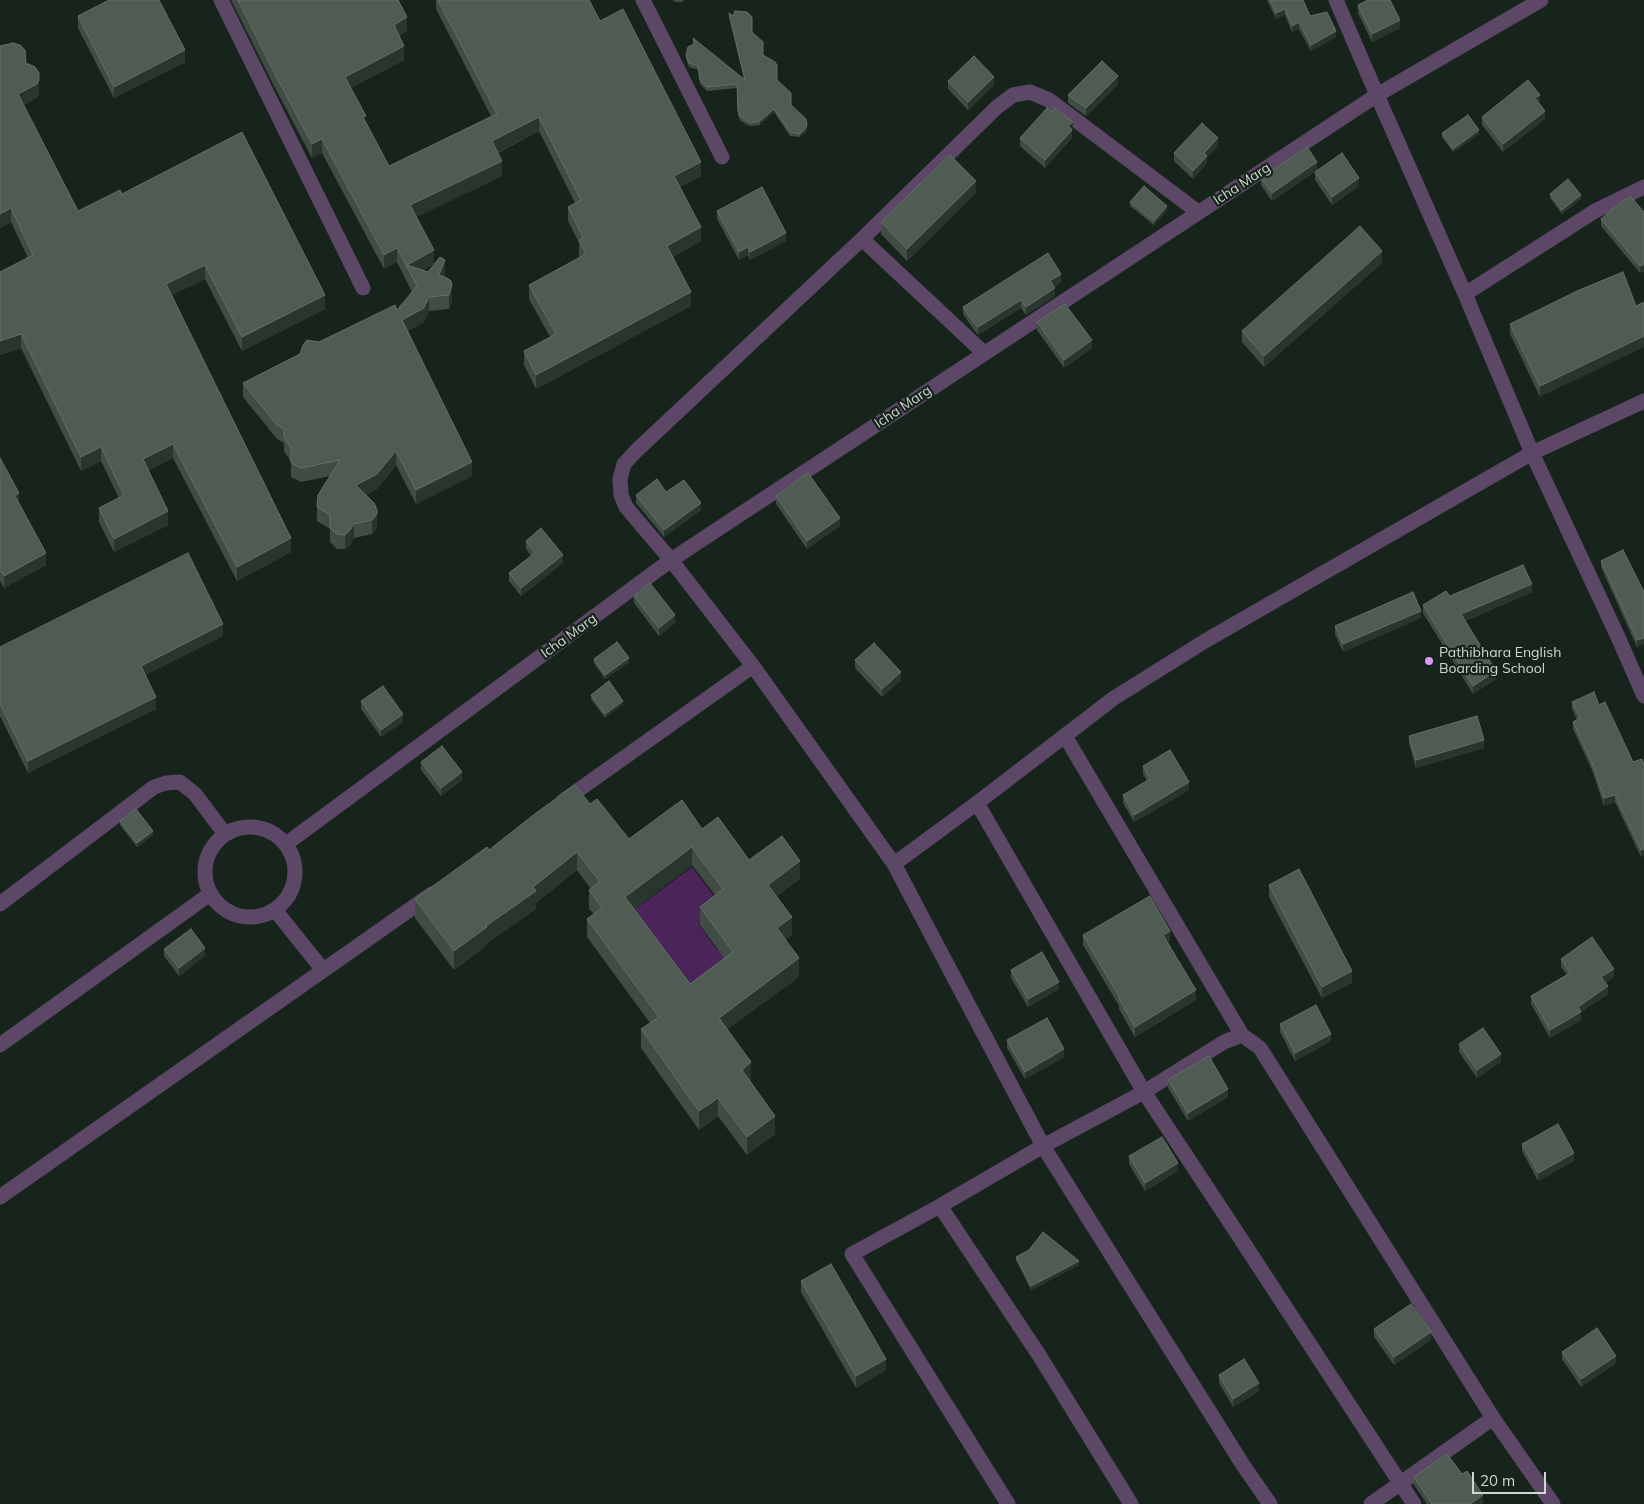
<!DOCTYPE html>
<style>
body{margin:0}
#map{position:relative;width:1644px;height:1504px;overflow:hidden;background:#17241c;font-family:Mulish,sans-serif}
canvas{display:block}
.scale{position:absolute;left:1472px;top:1472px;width:74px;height:22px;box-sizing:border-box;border:2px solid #ced7d1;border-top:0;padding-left:6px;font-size:15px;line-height:18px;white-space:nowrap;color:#ced7d1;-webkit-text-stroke:4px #17241c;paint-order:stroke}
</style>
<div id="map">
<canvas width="1644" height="1504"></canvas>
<div class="scale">20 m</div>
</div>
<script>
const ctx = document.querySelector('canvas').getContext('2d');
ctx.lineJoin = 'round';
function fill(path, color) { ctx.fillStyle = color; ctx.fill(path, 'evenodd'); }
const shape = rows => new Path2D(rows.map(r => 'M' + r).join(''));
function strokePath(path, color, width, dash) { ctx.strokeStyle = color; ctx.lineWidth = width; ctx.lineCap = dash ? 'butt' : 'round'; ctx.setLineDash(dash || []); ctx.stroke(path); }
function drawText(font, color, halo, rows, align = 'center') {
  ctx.font = font + ' Mulish,sans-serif'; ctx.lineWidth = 4.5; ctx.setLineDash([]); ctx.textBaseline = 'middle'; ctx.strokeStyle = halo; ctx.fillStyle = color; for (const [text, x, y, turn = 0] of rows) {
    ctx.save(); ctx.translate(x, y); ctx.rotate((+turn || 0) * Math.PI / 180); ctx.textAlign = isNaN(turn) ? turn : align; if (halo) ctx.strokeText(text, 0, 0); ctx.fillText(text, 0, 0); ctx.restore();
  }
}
const green = shape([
 [692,867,722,907,699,925,717,950,741,934,755,953,690,1002,626,916]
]);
const minor = shape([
 [221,0,363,288],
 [643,0,722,157],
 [1336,0,1377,95,1465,294,1532,453,1618,637,1644,696],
 [1198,212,1049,100,1030,92,1013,95,997,107,862,239,636,451,624,464,620,479,621,495,626,507,671,560,753,666,894,864,1043,1146,1243,1465,1270,1504],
 [862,239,984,353],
 [1465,294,1595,211,1644,187],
 [563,801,753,666],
 [977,803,1144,1092,1239,1236,1414,1504],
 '205 872a45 45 0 1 1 90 0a45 45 0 1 1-90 0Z',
 [286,844,671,560,1377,95,1541,0],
 [894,864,977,803,1114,698,1205,641,1532,453,1644,401],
 [0,904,154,787,166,783,180,782,195,794,225,834],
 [275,910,323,970],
 [1242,1035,1260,1048,1493,1418,1553,1504],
 [0,1045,210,894],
 [0,1197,432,894],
 [940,1206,1039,1355,1131,1504],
 [1008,1504,852,1254,940,1206,1043,1146,1144,1092,1224,1042,1242,1035,1065,736],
 [1371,1504,1493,1418]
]);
const wall = shape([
 [231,0,398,0,407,31,399,36,404,60,351,88,366,123,389,166,491,116,436,9,436,0,589,0,600,21,701,176,680,187,701,241,673,257,691,306,536,389,524,365,524,351,550,337,529,299,529,285,580,257,579,255,579,243,568,221,568,207,575,203,539,131,498,153,502,176,416,217,434,264,423,270,428,272,445,274,444,277,452,300,449,309,429,311,424,322,408,331,472,476,416,504,396,465,377,489,366,495,377,524,377,528,372,534,354,538,350,545,345,549,337,549,330,542,330,529,317,521,317,507,330,476,301,482,291,477,291,462,284,451,284,443,277,439,243,397,243,383,300,354,319,342,397,310,412,292,397,262,384,269,322,153,312,158,274,86],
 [673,0,684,0,682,2,675,2],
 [1267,0,1303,0,1310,16,1336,37,1311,51,1299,29,1292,32,1285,15,1276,19],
 [1358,5,1400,28,1372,42,1358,13],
 [729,13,752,32,763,55,791,105,807,130,805,133,800,137,790,136,774,112,760,125,751,126,747,125,740,120,738,115,737,88,707,91,700,84,698,70,689,67,686,59,686,55,694,44,693,38,744,79,729,17],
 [78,16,185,62,114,98,78,28],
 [0,46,26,63,39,94,37,98,24,105,78,211,122,194,325,309,242,351,205,279,172,295,291,552,237,581,173,458,148,470,168,525,114,552,99,522,99,508,119,498,101,461,81,471,21,348,0,355,0,272,28,258,11,222,0,228],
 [948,81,994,85,968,110,948,89],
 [1118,84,1086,116,1068,103,1068,95],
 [1539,103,1545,119,1503,152,1482,125,1482,117],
 [1072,130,1072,138,1045,168,1020,146,1020,138,1073,130],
 [1442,133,1479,134,1453,152,1442,137],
 [1218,146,1207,157,1207,163,1193,179,1174,161,1174,153],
 [1317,170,1272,201,1261,185,1261,178],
 [1315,172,1359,186,1332,205,1315,180],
 [976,193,907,261,881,234,881,222],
 [1550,194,1581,199,1562,214,1550,198],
 [1130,202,1167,210,1154,225,1130,206],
 [717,211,786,241,750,260,748,255,739,260,717,219],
 [1644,212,1644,271,1640,273,1601,226,1601,219],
 [1382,263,1264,367,1242,342,1242,331],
 [1061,282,1054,287,1055,296,1026,315,1021,308,978,335,974,330,963,314,963,307],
 [1636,306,1540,397,1510,334,1510,324],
 [1037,322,1092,348,1064,368,1037,330],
 [0,458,46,565,4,588,0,581],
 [666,492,701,510,664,537,636,503,636,495],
 [776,496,840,526,807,549,776,504],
 [526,541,563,563,521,596,509,581,509,573,531,556,526,549],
 [1601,561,1644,592,1644,644,1637,647,1601,567],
 [1532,592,1465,621,1496,679,1473,694,1423,613,1423,605,1450,596],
 [634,596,675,623,659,636,634,603],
 [1421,618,1343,652,1335,634,1335,626],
 [223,636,145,675,156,709,28,773,0,716,0,647],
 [594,659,629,662,605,679,594,663],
 [855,660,901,680,882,697,855,668],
 [591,695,623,704,605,718,591,699],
 [361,701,403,722,381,737,361,709],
 [1572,702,1599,705,1633,762,1642,759,1641,857,1615,802,1604,806,1592,770,1573,729,1573,722,1577,720,1572,709],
 [1409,736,1484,748,1416,768,1409,744],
 [421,762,462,780,441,796,421,770],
 [1143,766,1189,790,1134,822,1123,803,1123,795,1147,781,1143,774],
 [590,804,629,839,702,829,749,860,800,879,777,896,792,935,785,940,799,977,727,1029,751,1081,750,1081,775,1134,747,1155,718,1116,699,1130,641,1048,641,1029,650,1023,587,937,587,919,594,914,589,909,589,890,591,889,577,870,536,903,536,909,487,943,487,945,454,970,415,918,415,899,489,850],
 [692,865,715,895,700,907,700,925,724,958,690,984,634,909],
 [120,821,153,835,137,847,120,825],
 [1269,885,1352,983,1322,998,1269,897],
 [1083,935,1170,941,1168,942,1196,1000,1135,1037,1119,1009,1119,1006,1083,945],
 [164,949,205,956,179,976,164,956],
 [1561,959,1614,977,1605,983,1608,994,1581,1012,1581,1020,1550,1038,1531,1004,1531,996,1567,975,1561,967],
 [1011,970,1059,989,1028,1007,1011,978],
 [1280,1024,1331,1041,1295,1061,1280,1032],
 [1007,1040,1064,1057,1025,1079,1007,1048],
 [1459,1044,1501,1062,1477,1078,1459,1052],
 [1168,1080,1228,1097,1188,1121,1168,1088],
 [1522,1144,1574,1161,1538,1181,1522,1151],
 [1129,1156,1178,1171,1145,1191,1129,1164],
 [1016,1257,1079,1265,1031,1290,1016,1260],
 [801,1281,886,1370,856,1388,801,1292],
 [1374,1329,1431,1340,1394,1365,1374,1337],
 [1562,1352,1616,1363,1581,1387,1562,1359],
 [1219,1375,1259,1391,1233,1407,1219,1383],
 [1414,1477,1483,1503,1481,1504,1427,1504,1414,1485]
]);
const shadedWall = shape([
 [1285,9,1285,15,1276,19,1276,13],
 [407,17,407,31,394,39,394,25],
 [1400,20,1400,28,1372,42,1372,34],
 [1299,22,1299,29,1292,32,1292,26],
 [1336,31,1336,37,1311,51,1311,45],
 [404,46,404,60,345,91,345,77],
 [185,50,185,62,114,98,114,87],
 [39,73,39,94,37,98,18,108,18,94],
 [1118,76,1118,84,1086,116,1086,108],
 [994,77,994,85,968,110,968,102],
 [1540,95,1540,103,1535,98],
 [774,109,774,112,760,125,760,121],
 [1545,111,1545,119,1503,152,1503,144],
 [539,117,539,131,492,155,492,141],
 [1073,122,1073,130,1068,134,1068,126],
 [807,126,807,130,805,133,800,137,800,134],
 [1072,130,1072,138,1045,168,1045,160],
 [1479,130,1479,134,1453,152,1453,149],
 [1218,138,1218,146,1207,157,1207,163,1193,179,1193,171,1204,153],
 [322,139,322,153,312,158,312,144],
 [502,161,502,176,410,220,410,205],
 [701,162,701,176,674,190,674,176],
 [1317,162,1317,170,1272,201,1272,193],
 [1359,178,1359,186,1332,205,1332,197],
 [976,181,976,193,907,261,907,249],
 [1581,195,1581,199,1562,214,1562,210],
 [1167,206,1167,210,1154,225,1154,221],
 [11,208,11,222,0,228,0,214],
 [701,227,701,241,667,260,667,246],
 [786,233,786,241,750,260,750,252],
 [748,247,748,255,739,260,739,252],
 [397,248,397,262,384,269,384,255],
 [434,250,434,264,411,276,407,265],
 [1382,251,1382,263,1264,367,1264,356],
 [445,260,445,274,439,289,439,275],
 [1644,264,1644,271,1640,273,1640,266],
 [205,265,205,279,166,298,166,284],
 [1061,274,1061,282,1050,289,1050,281],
 [452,285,452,300,449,309,449,295],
 [1055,288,1055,296,1026,315,1026,307],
 [691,292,691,306,536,389,536,375],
 [325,295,325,309,242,351,242,337],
 [429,297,429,311,424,322,402,334,402,320],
 [1021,300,1021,308,978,335,978,327],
 [21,334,21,348,0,355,0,341],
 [1644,336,1644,347,1540,397,1540,386],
 [1092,340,1092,348,1064,368,1064,360],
 [173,444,173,458,143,473,143,459],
 [101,447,101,461,81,471,81,457],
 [396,451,396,465,377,489,356,500,356,485],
 [472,462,472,476,416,504,416,490],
 [19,493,19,505,15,496],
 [701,503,701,510,664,537,664,530],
 [377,510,377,528,372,534,372,520],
 [168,511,168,525,114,552,114,539],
 [840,518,840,526,807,549,807,541],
 [354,524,354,538,350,545,345,549,345,535],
 [291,538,291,552,237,581,237,567],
 [46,553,46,565,4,588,4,576],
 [563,555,563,563,521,596,521,588],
 [1532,584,1532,592,1461,622,1461,614],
 [1421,611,1421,618,1343,652,1343,644],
 [675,615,675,623,659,636,659,628],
 [223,624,223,636,141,677,141,666],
 [1644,638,1644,644,1637,647,1637,640],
 [629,658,629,662,605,679,605,675],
 [1496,671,1496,679,1473,694,1473,686],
 [901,672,901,680,882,697,882,689],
 [156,697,156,709,28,773,28,761],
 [623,701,623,704,605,718,605,714],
 [403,714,403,722,381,737,381,730],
 [1484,740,1484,748,1416,768,1416,760],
 [462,772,462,780,441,796,441,788],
 [1189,782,1189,790,1134,822,1134,815],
 [1615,795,1615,802,1604,806,1604,798],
 [153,831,153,835,137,847,137,843],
 [692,847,692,865,625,915,625,897],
 [1644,849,1644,856,1641,857,1641,850],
 [577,852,577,870,536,903,536,909,487,943,487,945,454,970,454,951,533,887],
 [800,861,800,879,768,903,768,885],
 [792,917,792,935,777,946,777,928],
 [1170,931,1170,941,1163,945,1163,935],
 [205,948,205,956,179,976,179,968],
 [799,958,799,977,719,1036,719,1018],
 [1614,969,1614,977,1601,985,1601,977],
 [1352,971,1352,983,1322,998,1322,987],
 [1059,982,1059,989,1028,1007,1028,999],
 [1608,986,1608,994,1581,1012,1581,1020,1550,1038,1550,1030,1578,1007],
 [1196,990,1196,1000,1135,1037,1135,1027],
 [1331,1034,1331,1041,1295,1061,1295,1053],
 [1064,1049,1064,1057,1025,1079,1025,1072],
 [1501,1054,1501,1062,1477,1078,1477,1070],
 [751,1062,751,1081,742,1088,742,1070],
 [1228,1089,1228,1097,1188,1121,1188,1113],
 [718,1098,718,1116,699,1130,699,1111],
 [775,1116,775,1134,747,1155,747,1137],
 [1574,1153,1574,1161,1538,1181,1538,1173],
 [1178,1163,1178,1171,1145,1191,1145,1183],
 [1079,1261,1079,1265,1031,1290,1031,1286],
 [1431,1332,1431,1340,1394,1365,1394,1357],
 [1616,1356,1616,1363,1581,1387,1581,1379],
 [886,1359,886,1370,856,1388,856,1376],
 [1259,1383,1259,1391,1233,1407,1233,1399],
 [1483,1495,1483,1503,1481,1504,1470,1504]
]);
const building = shape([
 [109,0,159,0,185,50,114,87,78,16,109,0],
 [238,0,398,0,407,17,394,25,404,46,345,77,366,116,363,117,389,166,497,114,438,0,589,0,600,21,623,9,701,162,674,176,701,227,667,246,691,292,536,375,524,351,556,334,529,285,586,254,579,240,583,238,568,207,581,200,539,117,492,141,502,161,410,205,434,250,407,265,428,272,440,257,445,260,439,275,447,278,451,281,452,285,449,295,429,297,424,308,402,320,472,462,416,490,396,451,377,474,356,485,374,503,377,510,377,514,372,520,354,524,350,530,345,535,337,534,330,528,330,515,317,507,318,495,340,460,301,468,291,463,291,448,284,437,284,429,277,425,243,383,300,354,303,345,307,340,319,342,395,305,397,310,417,286,397,248,384,255,322,139,312,144,274,72,238,0],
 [1270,0,1303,0,1310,16,1327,12,1336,31,1311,45,1299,22,1292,26,1285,9,1276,13,1270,0],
 [1368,0,1390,0,1400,20,1372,34,1358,5,1368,0],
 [735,11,747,12,752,17,752,32,763,42,763,55,775,62,777,65,777,80,791,93,791,105,806,119,807,126,805,129,800,134,790,132,774,109,760,121,751,123,747,121,740,116,738,111,737,84,707,87,700,80,698,66,689,63,686,55,688,47,694,44,693,38,745,80,729,13,733,16,735,11],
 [13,43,20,45,25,50,26,63,35,67,39,73,39,80,37,84,18,94,78,211,120,190,122,194,242,132,325,295,242,337,205,265,166,284,291,538,237,567,173,444,143,459,168,511,114,539,99,508,124,495,101,447,81,457,21,334,0,341,0,272,33,255,11,208,0,214,0,46,13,43],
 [974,56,994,77,968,102,948,81,974,56],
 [1102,61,1118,76,1086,108,1068,95,1102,61],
 [1528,80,1540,95,1535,98,1545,111,1503,144,1482,117,1528,80],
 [1047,108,1052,112,1055,108,1073,122,1068,126,1072,130,1045,160,1020,138,1047,108],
 [1468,115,1479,130,1453,149,1442,133,1468,115],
 [1202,123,1218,138,1204,153,1207,156,1193,171,1174,153,1202,123],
 [1307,147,1317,162,1272,193,1261,178,1307,147],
 [1342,153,1359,178,1332,197,1315,172,1342,153],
 [950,155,976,181,907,249,881,222,950,155],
 [1568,179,1581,195,1562,210,1550,194,1568,179],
 [1144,186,1167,206,1154,221,1130,202,1144,186],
 [762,187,786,233,750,252,748,247,739,252,717,211,762,187],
 [1631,197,1644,212,1644,264,1640,266,1601,219,1624,200,1631,197],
 [1360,226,1382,251,1264,356,1242,331,1360,226],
 [1048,253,1061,274,1050,281,1055,288,1026,307,1021,300,978,327,974,323,963,307,1048,253],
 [1623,272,1636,306,1644,302,1644,336,1540,386,1510,324,1577,291,1623,272],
 [1065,304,1092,340,1064,360,1037,322,1065,304],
 [0,458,19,493,15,496,46,553,4,576,0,570,0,458],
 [808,473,840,518,807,541,776,496,808,473],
 [657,479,666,492,684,480,701,503,664,530,636,495,657,479],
 [541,528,563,555,521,588,509,573,535,553,526,541,541,528],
 [1623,550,1644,592,1644,638,1637,640,1601,561,1623,550],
 [188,553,223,624,141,666,156,697,28,761,0,704,0,647,188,553],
 [1523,565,1532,584,1461,614,1496,671,1473,686,1423,605,1446,591,1450,596,1523,565],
 [650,583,675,615,659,628,634,596,650,583],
 [1413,592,1421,611,1343,644,1335,626,1413,592],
 [617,642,629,658,605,675,594,659,617,642],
 [874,643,901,672,882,689,855,660,874,643],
 [609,681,623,701,605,714,591,695,609,681],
 [383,686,403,714,381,730,361,701,383,686],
 [1594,692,1599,705,1605,702,1633,762,1642,759,1644,765,1644,849,1641,850,1615,795,1604,798,1592,763,1573,722,1580,718,1572,702,1594,692],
 [1477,716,1484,740,1416,760,1409,736,1477,716],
 [442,746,462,772,441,788,421,762,442,746],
 [1170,750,1189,782,1134,815,1123,795,1150,779,1143,766,1170,750],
 [575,785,590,804,597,799,629,839,682,800,702,829,718,817,749,860,782,836,800,861,768,885,792,917,777,928,799,958,719,1018,751,1062,742,1070,775,1116,747,1137,718,1098,699,1111,641,1029,659,1017,587,919,602,908,589,890,600,882,577,852,533,887,536,891,486,926,487,927,454,951,415,899,487,847,489,850,536,813,575,785],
 [692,847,723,889,700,907,733,952,690,984,625,897,692,847],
 [136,809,153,831,137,843,120,821,136,809],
 [1299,869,1352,971,1322,987,1269,885,1299,869],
 [1150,896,1170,931,1163,935,1196,990,1135,1027,1119,999,1120,998,1083,935,1150,896],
 [191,929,205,948,179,968,164,949,191,929],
 [1592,937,1614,969,1601,977,1608,986,1578,1007,1581,1012,1550,1030,1531,996,1570,973,1561,959,1592,937],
 [1042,952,1059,982,1028,999,1011,970,1042,952],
 [1316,1005,1331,1034,1295,1053,1280,1024,1316,1005],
 [1047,1018,1064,1049,1025,1072,1007,1040,1047,1018],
 [1483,1028,1501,1054,1477,1070,1459,1044,1483,1028],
 [1209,1056,1228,1089,1188,1113,1168,1080,1209,1056],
 [1558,1124,1574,1153,1538,1173,1522,1144,1558,1124],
 [1162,1137,1178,1163,1145,1183,1129,1156,1162,1137],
 [1043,1232,1079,1261,1031,1286,1016,1257,1029,1250,1043,1232],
 [831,1264,886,1359,856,1376,801,1281,831,1264],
 [1411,1304,1431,1332,1394,1357,1374,1329,1411,1304],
 [1597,1328,1616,1356,1581,1379,1562,1352,1597,1328],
 [1244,1359,1259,1383,1233,1399,1219,1375,1244,1359],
 [1447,1454,1462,1474,1467,1471,1483,1495,1470,1504,1432,1504,1414,1477,1447,1454]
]);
const markers = [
 [1429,661,5,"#dc99f5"]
];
const streetNames = [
 ["Icha Marg",1242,184,-33],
 ["Icha Marg",903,407,-34],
 ["Icha Marg",569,636,-36]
];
const poiNames = [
 ["Pathibhara English",1439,653],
 ["Boarding School",1439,669]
];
fill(green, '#4b2459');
strokePath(minor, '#5d4766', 15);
fill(wall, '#404c44');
fill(shadedWall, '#29362d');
fill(building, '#4f5b53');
strokePath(building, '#636f67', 1);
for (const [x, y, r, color] of markers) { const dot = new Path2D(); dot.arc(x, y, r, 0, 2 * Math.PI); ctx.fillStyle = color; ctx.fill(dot); strokePath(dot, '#17241c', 2); }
drawText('14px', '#ced7d1', '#17241c', streetNames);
drawText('14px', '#ced7d1', '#17241c', poiNames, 'left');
</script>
